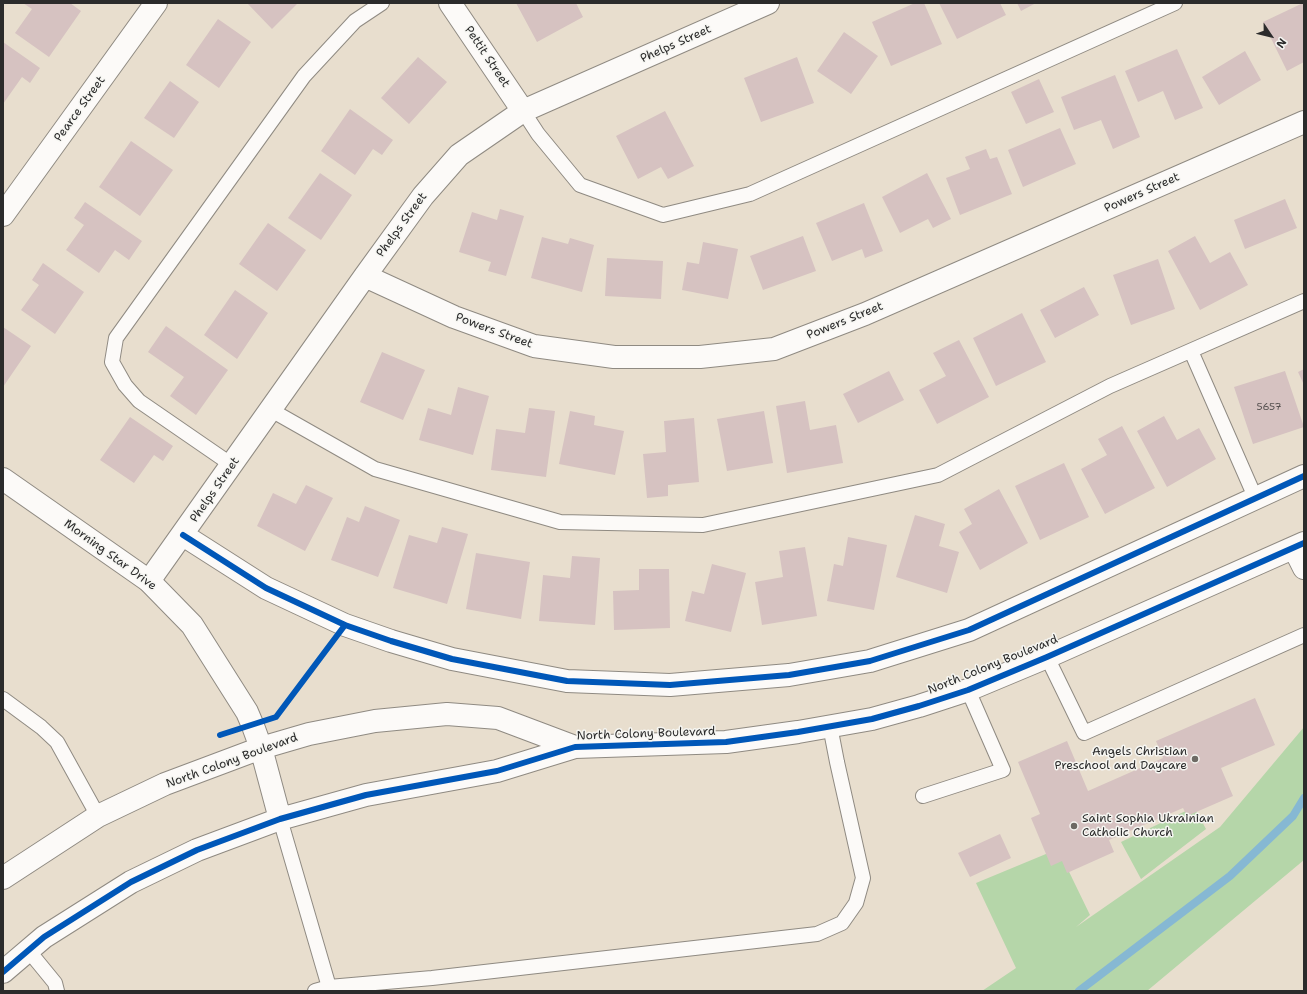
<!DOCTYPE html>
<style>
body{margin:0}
#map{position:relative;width:1307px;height:994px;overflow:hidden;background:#e8dece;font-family:"Shantell Sans",sans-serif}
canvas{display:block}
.frame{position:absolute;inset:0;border:4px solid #2b2b2b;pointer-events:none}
.north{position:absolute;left:1251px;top:16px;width:40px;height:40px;-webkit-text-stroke:3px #f6f6f2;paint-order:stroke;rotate:125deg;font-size:11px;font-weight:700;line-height:16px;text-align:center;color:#2b2b2b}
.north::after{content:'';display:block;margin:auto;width:14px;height:18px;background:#2b2b2b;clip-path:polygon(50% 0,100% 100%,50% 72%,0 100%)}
</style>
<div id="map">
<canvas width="1307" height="994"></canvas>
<div class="frame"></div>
<div class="north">N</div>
</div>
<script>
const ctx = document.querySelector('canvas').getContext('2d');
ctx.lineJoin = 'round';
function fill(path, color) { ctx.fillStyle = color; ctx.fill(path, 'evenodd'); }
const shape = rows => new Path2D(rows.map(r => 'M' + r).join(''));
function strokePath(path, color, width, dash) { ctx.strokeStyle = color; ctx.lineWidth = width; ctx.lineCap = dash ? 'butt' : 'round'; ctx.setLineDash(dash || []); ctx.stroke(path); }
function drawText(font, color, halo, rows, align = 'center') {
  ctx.font = font + ' "Shantell Sans",sans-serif'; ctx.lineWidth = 3; ctx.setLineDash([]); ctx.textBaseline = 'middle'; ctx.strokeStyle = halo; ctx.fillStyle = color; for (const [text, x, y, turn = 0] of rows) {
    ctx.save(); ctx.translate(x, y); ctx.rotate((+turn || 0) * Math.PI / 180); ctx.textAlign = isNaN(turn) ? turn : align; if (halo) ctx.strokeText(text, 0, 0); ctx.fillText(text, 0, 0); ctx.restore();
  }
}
const green = shape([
 [1304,727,1304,860,1147,991,982,991,1016,968,976,883,1058,849,1090,915,1076,927,1220,827],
 [1194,807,1206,829,1141,879,1121,842]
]);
const stream = shape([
 [1079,991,1230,876,1293,816,1304,798]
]);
const building = shape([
 [23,3,70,3,81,11,49,57,15,33,32,9],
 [247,3,298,3,272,29],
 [516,3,576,3,583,17,537,42],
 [915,3,924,3,942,44,891,66,872,22],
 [939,3,1000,3,1006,15,957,39],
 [1017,3,1036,3,1021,11],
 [1303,3,1304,62,1287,71,1263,22],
 [218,19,251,42,219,88,186,65],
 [844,32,878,56,851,94,817,71],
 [3,42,40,68,30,83,22,77,3,104],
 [1177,49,1203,108,1175,120,1163,91,1138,102,1125,71],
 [1245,51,1261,80,1219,105,1202,77],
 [418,57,447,82,409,124,381,98],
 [797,57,814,103,761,122,744,78],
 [1115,75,1140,137,1113,149,1101,120,1074,130,1061,97],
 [1039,79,1054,112,1026,124,1011,92],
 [170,81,199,102,174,138,144,118],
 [350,109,393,140,382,155,373,149,355,175,321,151],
 [665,111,694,166,668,179,661,167,638,179,616,136],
 [1060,128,1076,164,1023,187,1008,150],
 [131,141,173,170,140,216,99,187],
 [986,149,990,159,997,157,1012,194,960,215,946,178,970,169,965,157],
 [320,173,352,195,321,240,288,218],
 [927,173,951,219,933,228,928,219,900,233,882,197],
 [1285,199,1297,228,1245,249,1234,220],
 [85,202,142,241,129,260,115,250,99,273,66,250,84,225,74,218],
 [864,203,883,251,865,258,862,249,832,261,816,223],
 [500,209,524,216,506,276,488,271,491,262,459,252,472,212,497,220],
 [268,223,306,250,277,291,239,264],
 [803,236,816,271,763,290,750,256],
 [1195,236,1210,263,1230,252,1248,285,1200,310,1168,251],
 [542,237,568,244,570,238,594,245,582,292,531,278],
 [703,242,738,249,728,299,682,290,687,262,699,264],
 [607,258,663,261,661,299,605,296],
 [1158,259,1175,309,1131,325,1113,275],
 [43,263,84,292,55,334,21,310,39,285,32,280],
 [1084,287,1099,315,1055,338,1040,310],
 [235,290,268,313,237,359,204,335],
 [1022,313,1046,362,996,386,973,338],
 [166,326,228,370,196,415,170,396,184,377,148,352],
 [3,327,31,346,3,387],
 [959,340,989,397,937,424,919,390,946,376,933,353],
 [382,352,425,370,403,420,360,402],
 [1304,369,1304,385,1298,372],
 [889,371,904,400,858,423,843,394],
 [1285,371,1304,427,1253,444,1234,387],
 [458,387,489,396,473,455,419,440,428,408,451,415],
 [805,401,810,430,836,425,843,463,787,473,776,406],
 [529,408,555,411,546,477,491,470,496,429,525,433],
 [570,411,595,416,594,425,624,431,615,475,559,464],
 [764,411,773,463,727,471,717,419],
 [1164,416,1177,440,1199,428,1216,459,1167,487,1137,431],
 [130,417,173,446,163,461,154,455,134,483,100,460],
 [694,418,699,482,668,485,668,496,647,498,643,454,666,452,664,421],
 [1122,426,1155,488,1105,514,1081,469,1107,455,1098,439],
 [1064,463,1089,517,1040,540,1015,486],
 [306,485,333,498,305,551,257,526,273,493,296,504],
 [999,489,1028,543,980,570,959,532,972,524,964,509],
 [365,506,400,520,378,577,331,560,347,517,359,522],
 [915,515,945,524,939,546,959,552,947,593,896,577],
 [442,527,468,534,447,604,393,588,409,535,437,543],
 [848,537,887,545,874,610,827,601,834,564,843,566],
 [805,547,817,616,762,625,755,582,783,577,779,551],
 [476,553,530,562,521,619,466,609],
 [572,556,600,558,595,625,539,621,543,575,570,578],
 [712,564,746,573,731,632,685,621,692,591,704,594],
 [639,569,669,569,670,628,614,630,613,591,639,590],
 [1255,698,1275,745,1221,768,1233,796,1187,816,1183,808,1109,840,1114,852,1067,873,1062,861,1051,866,1031,818,1040,814,1018,762,1067,741,1088,791,1163,758,1156,741],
 [1000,834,1011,858,970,877,958,853]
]);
const service = shape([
 [523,111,538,134,580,185,663,215,750,194,1175,3],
 [1191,351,1255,497],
 [271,410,375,469,560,522,703,525,938,475,1110,386,1304,301],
 [232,465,139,401,125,385,112,362,116,338,304,76,355,21,382,3],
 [1047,657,1084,733,1304,635],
 [3,699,41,727,57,742,98,816],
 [923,796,1003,770,968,690],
 [280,819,329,987,432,978,817,934,842,923,856,903,863,878,837,762,830,726],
 [28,950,55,983,57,991],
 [315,991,329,987]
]);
const minor = shape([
 [450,3,523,111],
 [3,215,156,3],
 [365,276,454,317,534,346,614,357,700,357,774,349,865,314,1304,122],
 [183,535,266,588,345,625,391,641,452,659,567,681,670,685,789,675,870,661,969,630,1304,476],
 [149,581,365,276,423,196,459,155,523,111,768,3]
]);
const tertiary = shape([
 [3,479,149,581,192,625,247,712,253,726,261,748,280,819],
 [1294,548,1304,568],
 [3,878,98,816,165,784,261,748,309,734,375,721,447,714,498,718,575,747],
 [3,972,44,937,131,882,197,850,280,819,366,795,497,771,575,747,726,742,798,732,872,719,919,706,968,690,1047,657,1304,543]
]);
const cycleway = shape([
 [183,535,266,588,345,625,391,641,452,659,567,681,670,685,789,675,870,661,969,630,1304,476],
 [220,735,276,717,345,625],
 [3,972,44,937,131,882,197,850,280,819,366,795,497,771,575,747,726,742,798,732,872,719,919,706,968,690,1047,657,1304,543]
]);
const markers = [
 [1195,759,4,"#6d6a64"],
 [1074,826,4,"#6d6a64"]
];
const numberNames = [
 ["5657",1269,407]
];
const streetNames = [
 ["Phelps Street",676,44,-24],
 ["Pettit Street",487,57,56],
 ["Pearce Street",80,109,-54],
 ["Powers Street",1142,193,-24],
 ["Phelps Street",402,225,-54],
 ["Powers Street",845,321,-22],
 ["Powers Street",494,331,20],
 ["Phelps Street",215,490,-55],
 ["Morning Star Drive",110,555,36],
 ["North Colony Boulevard",993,665,-22],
 ["North Colony Boulevard",646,734,-2],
 ["North Colony Boulevard",232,761,-20]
];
const poiNames = [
 ["Angels Christian",1187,752],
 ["Preschool and Daycare",1187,766],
 ["Saint Sophia Ukrainian",1082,819,"left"],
 ["Catholic Church",1082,833,"left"]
];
fill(green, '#b5d6a9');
strokePath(stream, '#86b8d3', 8);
fill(building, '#d6c2c1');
strokePath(service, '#8f8a82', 16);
strokePath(minor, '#8f8a82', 24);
strokePath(tertiary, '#8f8a82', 24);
strokePath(service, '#fcfaf8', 14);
strokePath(minor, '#fcfaf8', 22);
strokePath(tertiary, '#fcfaf8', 22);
strokePath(cycleway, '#0057b8', 6);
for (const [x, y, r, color] of markers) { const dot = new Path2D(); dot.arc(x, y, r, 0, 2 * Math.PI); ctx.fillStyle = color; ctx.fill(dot); strokePath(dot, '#f6f6f2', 1.5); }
drawText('10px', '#565150', null, numberNames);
drawText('12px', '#2b2b2b', '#f6f6f2', streetNames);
drawText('12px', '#2b2b2b', '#f6f6f2', poiNames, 'right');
</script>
